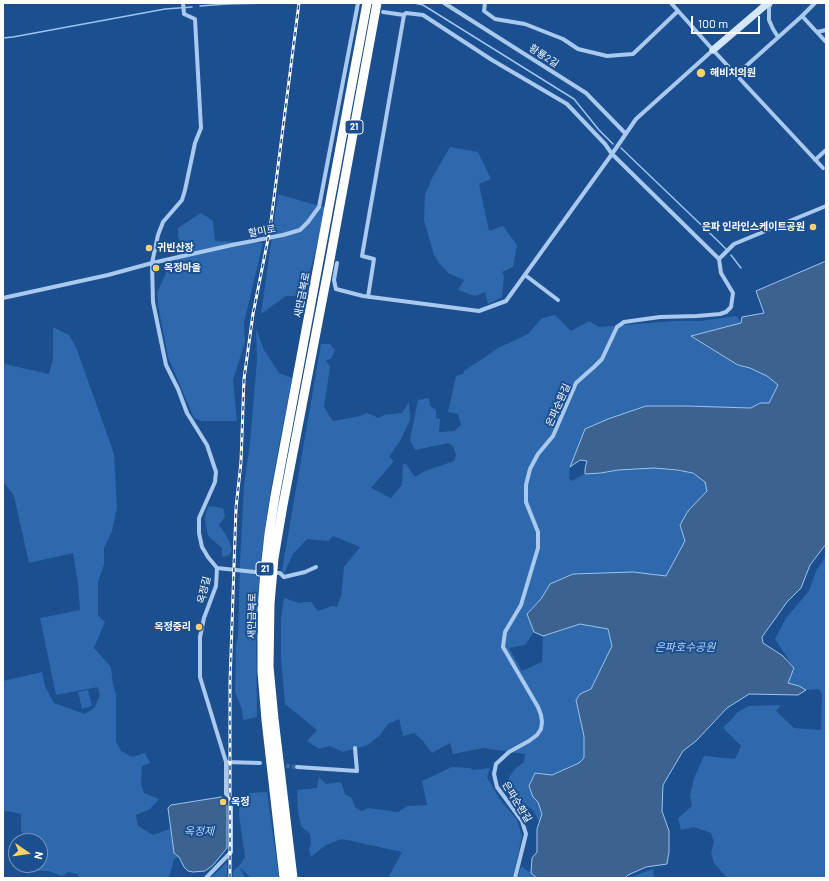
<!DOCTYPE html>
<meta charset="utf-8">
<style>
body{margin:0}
#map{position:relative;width:829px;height:881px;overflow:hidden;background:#1b4f8f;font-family:Barlow,sans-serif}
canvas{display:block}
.frame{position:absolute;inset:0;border:4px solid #fff;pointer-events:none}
.north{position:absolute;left:8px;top:833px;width:40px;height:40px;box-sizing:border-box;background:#1b4f8f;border:1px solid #7695bc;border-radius:50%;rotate:103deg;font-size:11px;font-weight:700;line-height:16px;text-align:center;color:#fff}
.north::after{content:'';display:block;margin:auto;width:14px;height:18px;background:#ffd166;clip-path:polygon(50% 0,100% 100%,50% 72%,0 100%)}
.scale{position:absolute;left:691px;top:16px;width:69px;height:18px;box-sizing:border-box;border:2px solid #fff;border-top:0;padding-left:5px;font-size:12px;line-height:14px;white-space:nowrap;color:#fff;-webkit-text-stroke:3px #1b4f8f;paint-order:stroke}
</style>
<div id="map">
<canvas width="829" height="881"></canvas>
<div class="frame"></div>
<div class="north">N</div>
<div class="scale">100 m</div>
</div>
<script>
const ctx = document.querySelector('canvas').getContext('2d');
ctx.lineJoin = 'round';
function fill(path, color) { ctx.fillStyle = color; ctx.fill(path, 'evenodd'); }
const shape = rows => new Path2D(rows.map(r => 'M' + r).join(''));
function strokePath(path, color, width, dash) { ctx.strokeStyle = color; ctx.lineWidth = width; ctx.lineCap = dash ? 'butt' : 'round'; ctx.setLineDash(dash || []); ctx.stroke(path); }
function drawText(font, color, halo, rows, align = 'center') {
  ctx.font = font + ' Barlow,"Noto Sans KR",sans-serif'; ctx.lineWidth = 4; ctx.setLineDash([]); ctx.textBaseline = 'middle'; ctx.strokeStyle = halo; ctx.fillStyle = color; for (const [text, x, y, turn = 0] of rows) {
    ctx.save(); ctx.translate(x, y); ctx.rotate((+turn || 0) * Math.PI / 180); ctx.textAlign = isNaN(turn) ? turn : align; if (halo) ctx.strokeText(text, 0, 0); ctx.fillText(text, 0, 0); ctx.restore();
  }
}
const green = shape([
 [450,147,478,152,491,179,479,184,489,231,503,226,517,245,513,267,502,272,504,276,502,297,488,304,485,292,475,296,458,290,464,280,448,273,439,263,434,255,424,220,425,195,432,178],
 [278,194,326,208,304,296,286,296,261,314],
 [201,213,213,221,215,241,263,243,244,323,245,342,233,380,237,421,201,421,194,418,168,357,158,305,157,293,168,269,176,261,178,249,182,245,178,237,178,228],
 [555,315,571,331,589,321,599,327,674,321,700,321,737,316,741,323,691,336,738,365,750,368,767,376,779,385,769,403,760,403,751,408,686,406,646,406,609,419,585,429,570,467,569,478,571,481,585,474,601,473,618,470,654,468,693,473,705,482,707,491,683,546,666,576,633,572,573,574,549,585,541,599,527,614,534,632,525,645,509,648,522,671,542,662,543,636,580,624,608,629,612,646,591,689,584,692,576,699,584,736,584,758,579,763,552,775,535,773,533,797,538,802,542,814,539,822,533,810,517,800,510,788,509,777,515,769,524,762,525,754,483,748,453,754,450,743,432,753,422,740,414,733,403,736,399,719,388,724,380,735,368,745,343,752,329,746,319,749,307,741,317,730,285,704,281,658,281,619,284,598,299,603,304,602,311,602,318,611,332,606,337,607,341,596,344,567,360,547,333,536,328,541,307,539,293,554,284,573,282,570,321,344,330,344,335,350,331,359,326,360,330,367,324,407,333,421,360,416,367,413,379,418,384,415,402,413,409,402,410,420,401,439,389,457,394,461,371,488,391,498,402,485,403,464,406,464,415,477,425,471,454,461,456,455,453,446,449,443,415,450,410,440,418,400,429,398,430,406,436,410,436,418,440,419,439,432,454,431,461,425,458,414,448,412,456,376,463,374,464,371,500,347,528,334,542,318],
 [53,327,69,335,76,347,114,454,117,508,112,531,104,548,104,564,98,582,98,615,105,622,94,648,111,667,113,685,116,694,116,741,121,751,132,757,145,753,150,763,142,766,141,784,144,793,159,799,150,809,136,815,138,826,153,835,170,829,174,853,179,857,174,859,169,878,79,878,78,874,68,872,62,876,49,871,35,871,38,865,40,865,40,859,44,849,40,846,40,841,31,841,26,838,21,831,21,814,7,811,3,812,3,681,42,672,45,686,54,703,85,714,95,707,100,695,98,687,56,695,40,618,80,610,78,583,73,553,29,563,14,496,3,481,3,363,13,366,49,374,53,358],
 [256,329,264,350,279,373,292,378,270,493,260,566,256,635,257,717,243,720,242,709,235,692,236,645,238,637,240,563,244,485,250,443,257,360],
 [209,506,223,508,225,516,219,525,228,538,232,550,229,555,222,557,222,548,208,536,205,520,206,512],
 [826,556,826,878,727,878,714,863,711,853,714,842,711,833,694,827,681,830,678,818,692,806,690,795,694,778,704,756,735,759,741,746,723,728,738,712,748,706,781,705,776,711,794,728,821,730,822,694,819,689,806,690,788,683,794,668,775,639,786,618,809,591,816,571],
 [88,690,92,706,82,709,78,692],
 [452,767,470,768,473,770,490,768,487,777,499,798,517,820,522,836,513,878,388,878,402,852,342,839,326,845,311,857,309,848,311,844,310,834,301,826,298,812,297,790,317,788,319,777,326,784,341,782,345,794,352,798,355,807,362,811,368,808,398,812,408,806,427,805,422,781],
 [267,792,279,878,251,878,240,867,245,878,233,878,233,871,239,866,245,857,239,815,240,800,247,798,249,793],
 [227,862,227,878,211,878],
 [521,866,531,873,537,878,518,878],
 [653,869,654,878,630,878,642,873]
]);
const water = shape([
 [826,261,826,544,810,565,801,588,787,602,762,637,763,643,783,656,794,668,788,683,799,686,806,690,798,695,749,694,727,708,696,741,683,751,663,785,662,811,669,831,669,852,667,864,646,867,628,875,625,878,537,878,531,873,532,858,537,852,537,829,542,814,538,802,533,797,529,786,535,773,552,775,579,763,584,758,584,736,576,700,580,694,591,689,612,646,608,629,580,624,543,636,534,632,527,614,541,599,550,584,573,574,633,572,666,576,685,541,680,525,688,511,707,491,705,482,693,473,677,470,654,468,618,470,601,473,585,474,585,469,587,461,580,460,570,467,585,429,608,419,646,406,686,406,751,408,760,403,769,403,778,385,767,376,750,368,738,365,728,359,691,336,741,323,742,317,764,313,756,291,826,261],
 [221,797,227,806,227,848,213,865,205,871,193,872,188,871,184,867,179,857,174,853,168,808,171,805,221,797]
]);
const stream = shape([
 [414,3,423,5,574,99,599,130,613,144],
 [200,6,227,4,268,3],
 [3,38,13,37,165,9,192,7],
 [621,148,718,241,726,249],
 [731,255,741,268]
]);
const streetTunnel = shape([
 [280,765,297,767]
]);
const street = shape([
 [183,3,184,14,195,19,201,128,195,143,185,190,182,200,163,222,158,235,152,263,153,302,166,365,178,389,187,413,207,445,216,472,215,482,199,518,199,533,202,547,208,557,217,568,216,586,204,618,200,637,200,677,226,762,226,794,231,798,231,852,206,878],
 [444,3,586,93,625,133],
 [485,3,484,11,495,19,525,24,563,39,578,49,607,56,633,54,678,11],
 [671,3,713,50,823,168],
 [771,3,769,7,769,20,773,29,778,37],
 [802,16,815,3],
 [817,32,826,30],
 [713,50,636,119,612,154,719,259],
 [736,75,802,16,826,42],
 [815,160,826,150],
 [719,259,734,244,826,206],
 [337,263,334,280,336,289,363,296,479,311,506,301,612,154,605,144,567,104,492,60,423,15,406,13,404,15,383,12],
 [525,275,558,300],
 [368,297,374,259,362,256,404,15],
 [3,298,108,275,152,263,232,245,283,235,300,230,308,222,319,207,358,3],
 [217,568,255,572],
 [278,573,280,573,284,577,305,572,316,567],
 [226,762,260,763],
 [297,767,357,771,355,748],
 [515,878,526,834,522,821,497,787,494,774,496,764,509,752,529,741,537,735,541,729,542,722,541,715,538,707,503,647,505,632,521,605,538,548,538,532,526,502,526,485,530,469,538,454,553,436,576,383,586,374,594,367,602,359,617,327,624,322,638,320,660,317,697,316,720,314,726,312,731,307,733,293,721,273,719,259]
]);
const secondary = shape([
 [713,50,768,3]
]);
const highway = shape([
 [284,878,266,720,262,672,262,610,265,570,269,534,275,496,367,3],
 [293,878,274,719,269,667,270,603,274,558,283,505,329,265,377,3]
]);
const rail = shape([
 [230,878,230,682,236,508,241,462,244,379,253,314,270,229,299,3]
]);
const markers = [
 [701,73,5,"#ffd166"],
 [813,227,4,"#ffd166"],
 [149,248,4,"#ffd166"],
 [156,268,4,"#ffd166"],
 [199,627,4,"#ffd166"],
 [223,802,4,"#ffd166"]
];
const shields = [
 [354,127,18],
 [265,569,18]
];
const shieldNames = [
 ["21",354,127],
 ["21",265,569]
];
const streetNames = [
 ["황룡2길",544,56,33],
 ["할미로",262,231,-11],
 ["새만금북로",302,295,-79],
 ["은파순환길",558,405,-66],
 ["옥정길",204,590,-76],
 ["새만금북로",252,616,-89],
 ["은파순환길",517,802,58]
];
const poiNames = [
 ["해비치의원",710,73],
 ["은파 인라인스케이트공원",805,227,"right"],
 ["귀빈산장",157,248],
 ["옥정마을",164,268],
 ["옥정중리",191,627,"right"],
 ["옥정",231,802]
];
const waterNames = [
 ["은파호수공원",685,647],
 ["옥정제",199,831]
];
fill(green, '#2e69ad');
fill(water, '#3c6290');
strokePath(water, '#9cc4f0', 1);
strokePath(stream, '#9cc4f0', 1.5);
strokePath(streetTunnel, '#3d69a0', 4, [4, 2]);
strokePath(street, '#a9c9ee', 4);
strokePath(secondary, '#d6e6fa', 7);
strokePath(highway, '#fff', 9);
strokePath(rail, '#fff', 3);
strokePath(rail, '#1b4f8f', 1.5, [4.5]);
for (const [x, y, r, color] of markers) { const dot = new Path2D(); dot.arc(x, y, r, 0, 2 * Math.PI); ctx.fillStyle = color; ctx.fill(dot); strokePath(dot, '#1b4f8f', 1.5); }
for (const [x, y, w] of shields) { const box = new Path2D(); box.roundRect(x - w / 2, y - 7, w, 14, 3); ctx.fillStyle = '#1b4f8f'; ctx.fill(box); strokePath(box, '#fff', 1); }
drawText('bold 9px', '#fff', null, shieldNames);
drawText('10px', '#fff', '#1b4f8f', streetNames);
drawText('bold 10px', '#fff', '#1b4f8f', poiNames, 'left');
drawText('italic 11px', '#b5d3f5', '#1b4f8f', waterNames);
</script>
